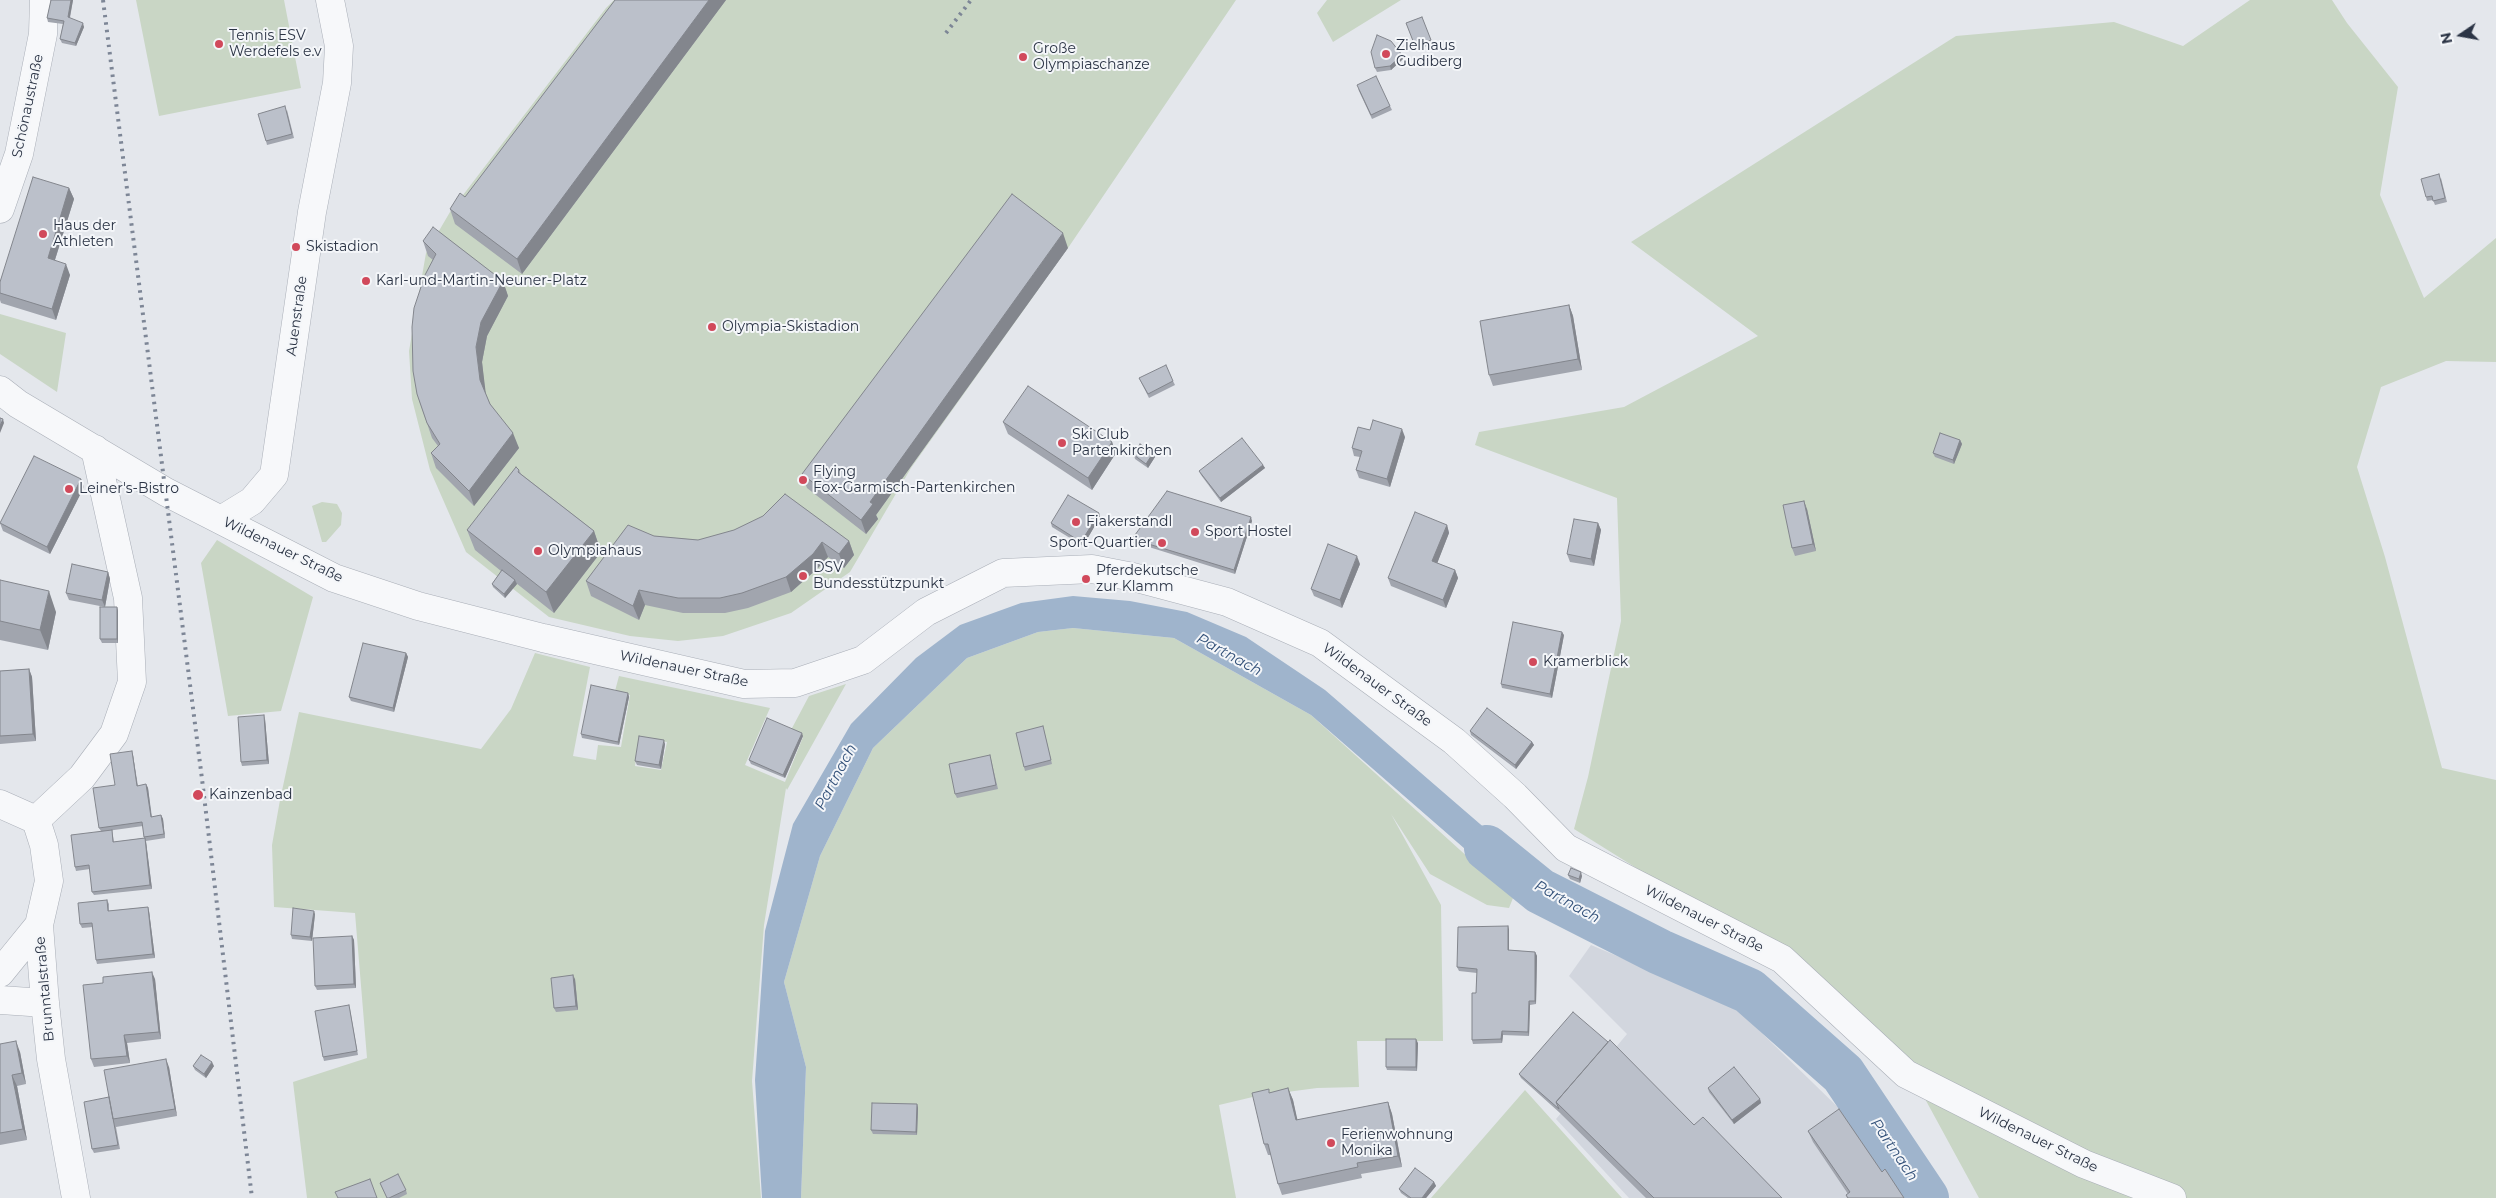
<!DOCTYPE html>
<meta charset="utf-8">
<style>
body{margin:0}
#map{position:relative;width:2496px;height:1198px;overflow:hidden;background:#e4e7ec;font-family:Montserrat,sans-serif}
canvas{display:block}
.north{position:absolute;left:2436px;top:10px;width:50px;height:50px;-webkit-text-stroke:4px #f4f6f9;paint-order:stroke;rotate:258deg;font-size:14px;font-weight:700;line-height:20px;text-align:center;color:#2b3445}
.north::after{content:'';display:block;margin:auto;width:18px;height:22px;background:#2b3445;clip-path:polygon(50% 0,100% 100%,50% 72%,0 100%)}
</style>
<div id="map">
<canvas width="2496" height="1198"></canvas>
<div class="north">N</div>
</div>
<script>
const ctx = document.querySelector('canvas').getContext('2d');
ctx.lineJoin = 'round';
function fill(path, color) { ctx.fillStyle = color; ctx.fill(path, 'evenodd'); }
const shape = rows => new Path2D(rows.map(r => 'M' + r).join(''));
function strokePath(path, color, width, dash) { ctx.strokeStyle = color; ctx.lineWidth = width; ctx.lineCap = dash ? 'butt' : 'round'; ctx.setLineDash(dash || []); ctx.stroke(path); }
function drawText(font, color, halo, rows, align = 'center') {
  ctx.font = font + ' Montserrat,sans-serif'; ctx.lineWidth = 4; ctx.setLineDash([]); ctx.textBaseline = 'middle'; ctx.strokeStyle = halo; ctx.fillStyle = color; for (const [text, x, y, turn = 0] of rows) {
    ctx.save(); ctx.translate(x, y); ctx.rotate((+turn || 0) * Math.PI / 180); ctx.textAlign = isNaN(turn) ? turn : align; if (halo) ctx.strokeText(text, 0, 0); ctx.fillText(text, 0, 0); ctx.restore();
  }
}
const built = shape([
 [1591,945,1733,1005,1850,1119,1904,1198,1629,1198,1556,1119,1627,1034,1569,976]
]);
const green = shape([
 [136,0,284,0,301,88,159,116],
 [614,0,1236,0,1068,248,911,468,850,572,791,613,723,636,678,641,630,636,549,617,466,552,430,470,412,399,409,351,426,253,450,212,606,8],
 [1327,0,1401,0,1333,42,1317,13],
 [2250,0,2332,0,2347,23,2398,87,2380,195,2424,298,2496,238,2496,362,2446,361,2381,387,2357,467,2385,557,2442,768,2496,780,2496,1198,2172,1198,1906,1074,1782,959,1574,829,1588,777,1621,621,1617,498,1475,445,1479,432,1624,407,1758,336,1631,242,1956,36,2114,22,2183,46],
 [0,314,66,333,57,392,0,354],
 [322,502,337,504,342,513,341,525,326,542,322,542,312,506],
 [217,540,313,597,281,711,228,716,201,563],
 [1073,628,1174,638,1311,715,1513,898,1509,908,1487,905,1430,874,1391,814,1441,905,1443,1041,1357,1041,1359,1087,1317,1088,1257,1096,1219,1105,1236,1198,801,1198,806,1067,784,982,820,856,873,748,967,658,1038,632],
 [535,653,590,667,573,756,596,760,598,745,621,747,630,695,615,691,619,676,770,708,745,765,785,782,803,737,791,730,809,696,846,684,787,790,786,788,764,925,752,1081,761,1198,307,1198,293,1082,367,1058,355,913,274,907,272,845,280,800,299,712,481,749,511,709],
 [639,738,667,742,661,770,635,766],
 [1918,1086,2142,1198,1979,1198],
 [1525,1090,1622,1198,1431,1198]
]);
const water = shape([
 [1073,596,1130,601,1187,612,1246,637,1325,690,1539,875,1534,909,1311,715,1174,638,1073,628,1038,632,967,658,873,748,820,856,784,982,806,1067,801,1198,762,1198,755,1080,765,931,793,824,851,724,916,658,960,625,1021,603]
]);
const river = shape([
 [1487,848,1540,891,1660,952,1749,991,1843,1074,1926,1198]
]);
const minor = shape([
 [0,209,19,154,43,34,44,0],
 [0,390,18,404,166,492,334,578,418,606,543,638,744,684,795,683,863,660,926,612,1003,573,1092,569,1133,577,1227,602,1320,643,1454,741,1515,796,1566,848,1782,959,1906,1074,2084,1164,2172,1198],
 [221,520,252,501,274,475,312,212,337,83,339,46,330,0],
 [0,804,36,820,44,845,49,881,39,925,45,1003,51,1059,76,1198],
 [36,820,82,777,114,734,132,682,128,598,95,449],
 [0,973,39,925],
 [0,1000,45,1003]
]);
const rail = shape([
 [103,0,202,779,252,1198],
 [946,33,971,0]
]);
const wall = shape([
 [51,0,73,0,70,18,84,27,76,46,62,43,60,39,63,24,48,22,47,18],
 [615,0,726,0,522,274,455,224,450,209,465,197],
 [1422,17,1432,44,1417,50,1406,23],
 [1402,55,1403,59,1391,70,1377,72,1375,68],
 [1358,89,1390,106,1392,110,1372,119],
 [287,110,294,138,267,145,266,141],
 [2441,178,2447,202,2435,205,2433,200,2427,201,2426,197],
 [69,188,74,199,55,260,70,275,56,320,1,303,0,300,0,282],
 [423,241,503,281,508,296,487,336,482,362,485,392,490,404,519,448,474,506,436,468,431,453,438,446,432,438,417,394,433,260,428,256],
 [1068,248,876,515,878,519,866,534,807,488,802,474],
 [1569,305,1573,316,1582,370,1493,386,1489,375],
 [1139,378,1173,381,1175,385,1149,398],
 [1003,422,1112,442,1116,453,1092,490,1008,434],
 [1405,437,1390,487,1359,478,1356,470,1360,457,1354,456,1352,448],
 [1960,440,1962,444,1954,464,1935,457,1933,453],
 [1153,453,1155,457,1148,468,1135,459,1134,455],
 [1263,465,1265,468,1221,502,1201,475,1199,471],
 [519,470,521,474,594,531,601,552,554,613,516,583,517,584,505,598,493,587,492,584,501,571,475,550,467,530],
 [81,479,84,487,50,554,3,531,0,523],
 [1807,509,1816,551,1795,556,1792,548],
 [1099,513,1100,517,1083,546,1052,527,1051,523],
 [1252,521,1235,574,1133,542,1132,539],
 [1598,523,1601,530,1594,566,1570,562,1567,554],
 [1447,525,1449,533,1437,563,1455,570,1458,578,1446,608,1391,586,1388,578],
 [654,536,698,540,849,541,854,555,844,568,828,557,818,568,791,592,748,608,725,613,683,613,645,605,639,620,591,596,586,581],
 [1360,564,1342,608,1314,596,1311,589],
 [108,572,110,579,105,607,69,600,66,593],
 [0,580,56,612,48,650,0,640],
 [117,607,118,611,118,643,102,643,100,639],
 [1564,635,1552,698,1502,688,1501,684],
 [406,653,408,657,394,712,351,701,349,697],
 [29,669,32,677,36,741,0,744,0,671],
 [628,693,629,697,619,745,582,738,581,734],
 [265,719,269,764,242,766,241,762],
 [1044,730,1052,764,1025,771,1024,767],
 [1470,731,1532,742,1534,745,1516,769,1471,735],
 [803,736,785,778,751,764,749,760],
 [665,744,661,769,637,765,635,761],
 [133,755,138,786,146,784,148,788,152,817,161,815,163,819,165,838,146,841,152,889,94,895,92,892,90,869,76,871,75,867,101,831,99,828,115,785],
 [143,826,144,838,114,842,112,830,107,831],
 [991,759,998,789,957,798,955,794],
 [1568,875,1582,876,1580,883,1570,879],
 [107,900,109,904,109,911,148,907,149,911,155,958,97,964,96,960,93,927,82,928,80,924],
 [315,914,312,941,292,939,291,935],
 [1508,926,1509,930,1509,950,1535,952,1537,956,1536,1004,1530,1005,1529,1036,1503,1035,1502,1043,1473,1044,1472,1040,1476,993,1477,973,1459,971,1457,967],
 [352,936,354,940,356,988,317,990,315,986],
 [155,979,161,1039,127,1043,130,1063,94,1067,91,1059],
 [575,979,578,1010,556,1012,554,1008],
 [350,1009,358,1055,324,1061,323,1057],
 [1418,1043,1417,1071,1387,1070,1386,1067],
 [0,1044,20,1052,26,1084,17,1086,27,1140,0,1145],
 [193,1066,214,1066,206,1078,195,1070],
 [169,1067,177,1116,116,1127,120,1149,94,1153,92,1149,109,1097],
 [1519,1074,1694,1125,1782,1198,1646,1198,1560,1113,1521,1078],
 [1288,1088,1293,1100,1297,1120,1388,1102,1392,1114,1402,1167,1361,1174,1362,1178,1282,1195,1278,1184,1271,1155,1268,1155,1264,1144,1270,1093],
 [1708,1088,1760,1099,1761,1103,1734,1124,1709,1092],
 [917,1104,918,1108,917,1135,873,1134,871,1130],
 [1808,1131,1882,1172,1904,1198,1847,1198,1846,1195,1848,1194,1813,1142],
 [1434,1182,1436,1186,1426,1198,1408,1198,1401,1193,1399,1189],
 [380,1183,406,1190,407,1194,399,1198,387,1198]
]);
const shadedWall = shape([
 [71,0,73,0,69,21,68,17],
 [709,0,726,0,522,274,517,259],
 [83,23,84,27,76,46,75,43],
 [1402,55,1403,59,1391,70,1390,66],
 [69,188,74,199,52,269,48,258],
 [1063,233,1068,248,876,515,878,519,866,534,861,520,870,502],
 [66,264,70,275,56,320,52,309],
 [503,281,508,296,487,336,482,362,486,395,480,380,476,347,481,322],
 [1569,305,1573,316,1582,370,1578,359],
 [3,419,4,423,0,433,0,426],
 [1402,429,1405,437,1390,487,1387,479],
 [513,433,519,448,474,506,469,491],
 [1960,440,1962,444,1954,464,1953,460],
 [1112,442,1116,453,1092,490,1088,478],
 [1153,453,1155,457,1148,468,1146,464],
 [1263,465,1265,468,1221,502,1220,498],
 [81,479,84,487,50,554,47,547],
 [1804,501,1807,509,1816,551,1813,544],
 [1099,513,1100,517,1083,546,1081,542],
 [1251,517,1252,521,1235,574,1234,570],
 [1598,523,1601,530,1594,566,1591,559],
 [1447,525,1449,533,1435,569,1432,561],
 [594,531,601,552,554,613,546,592],
 [849,541,854,555,844,568,839,554],
 [822,542,828,557,818,568,791,592,786,577],
 [1357,556,1360,564,1342,608,1340,600],
 [1455,570,1458,578,1446,608,1443,600],
 [108,572,110,579,105,607,102,600],
 [515,580,517,584,505,598,504,594],
 [639,590,645,605,639,620,633,606],
 [49,591,56,612,48,650,40,630],
 [117,607,118,611,118,643,117,639],
 [1562,632,1564,635,1552,698,1550,694],
 [406,653,408,657,394,712,393,708],
 [29,669,32,677,36,741,33,734],
 [628,693,629,697,619,745,618,742],
 [264,715,265,719,269,764,267,760],
 [802,733,803,736,785,778,783,775],
 [664,740,665,744,661,769,659,765],
 [1532,742,1534,745,1516,769,1515,765],
 [132,751,133,755,138,790,137,786],
 [146,784,148,788,152,821,151,817],
 [161,815,163,819,165,838,164,834],
 [145,838,146,842,152,889,150,885],
 [1581,872,1582,876,1580,883,1579,879],
 [148,907,149,911,155,958,153,954],
 [314,911,315,914,312,941,310,937],
 [1508,926,1509,930,1509,954,1508,950],
 [352,936,354,940,356,988,354,984],
 [1535,952,1537,956,1536,1004,1535,1001],
 [152,972,155,979,161,1039,159,1032],
 [573,975,575,979,578,1010,576,1006],
 [1529,1001,1530,1005,1529,1036,1528,1032],
 [1502,1031,1503,1035,1502,1043,1501,1039],
 [124,1035,127,1043,130,1063,127,1056],
 [1416,1039,1418,1043,1417,1071,1416,1067],
 [16,1041,20,1052,26,1084,22,1073],
 [166,1059,169,1067,177,1116,175,1109],
 [212,1062,214,1066,206,1078,204,1074],
 [12,1075,17,1086,27,1140,23,1129],
 [1288,1088,1293,1100,1300,1131,1296,1120],
 [1760,1099,1761,1103,1734,1124,1732,1120],
 [1388,1102,1392,1114,1402,1167,1398,1156],
 [917,1104,918,1108,917,1135,916,1132],
 [1434,1182,1436,1186,1426,1198,1422,1198]
]);
const building = shape([
 [51,0,71,0,68,17,83,23,75,43,60,39,64,21,47,18,51,0],
 [615,0,709,0,517,259,450,209,460,193,465,197,615,0],
 [1422,17,1431,40,1415,46,1406,23,1422,17],
 [1377,35,1391,41,1402,55,1390,66,1375,68,1371,52,1377,35],
 [1376,76,1390,106,1371,115,1357,85,1376,76],
 [285,106,292,134,266,141,258,114,285,106],
 [2439,174,2445,198,2433,201,2432,196,2426,197,2421,179,2439,174],
 [33,177,69,188,48,258,66,264,52,309,0,293,0,282,33,177],
 [1012,194,1063,233,870,502,873,504,861,520,802,474,1012,194],
 [433,227,503,281,481,322,476,347,480,380,490,404,513,433,469,491,431,453,440,444,427,423,417,394,413,371,412,327,414,308,425,275,436,254,423,241,433,227],
 [1569,305,1578,359,1489,375,1480,321,1569,305],
 [1166,365,1173,381,1148,394,1139,378,1166,365],
 [1028,386,1112,442,1088,478,1003,422,1028,386],
 [0,418,3,419,0,426,0,418],
 [1373,420,1402,429,1387,479,1356,470,1362,451,1352,448,1358,427,1370,430,1373,420],
 [1940,433,1960,440,1953,460,1933,453,1940,433],
 [1242,438,1263,465,1220,498,1199,471,1242,438],
 [1140,444,1153,453,1146,464,1134,455,1140,444],
 [34,456,81,479,47,547,0,523,34,456],
 [516,467,519,470,518,472,594,531,546,592,467,530,516,467],
 [1167,491,1251,517,1234,570,1132,539,1167,491],
 [785,494,849,541,839,554,822,542,813,554,786,577,742,593,720,598,678,598,639,590,633,606,586,581,628,525,654,536,698,540,734,530,763,516,785,494],
 [1068,495,1099,513,1081,542,1051,523,1068,495],
 [1804,501,1813,544,1792,548,1783,505,1804,501],
 [1415,512,1447,525,1432,561,1455,570,1443,600,1388,578,1415,512],
 [1574,519,1598,523,1591,559,1567,554,1574,519],
 [1328,544,1357,556,1340,600,1311,589,1328,544],
 [72,564,108,572,102,600,66,593,72,564],
 [502,570,515,580,504,594,492,584,502,570],
 [0,580,49,591,40,630,0,621,0,580],
 [100,607,117,607,117,639,100,639,100,607],
 [1513,622,1562,632,1550,694,1501,684,1513,622],
 [363,643,406,653,393,708,349,697,363,643],
 [29,669,33,734,0,736,0,671,29,669],
 [591,685,628,693,618,742,581,734,591,685],
 [1487,708,1532,742,1515,765,1470,731,1487,708],
 [264,715,267,760,241,762,238,717,264,715],
 [767,718,802,733,783,775,749,760,767,718],
 [1043,726,1051,760,1024,767,1016,733,1043,726],
 [639,736,664,740,659,765,635,761,639,736],
 [132,751,137,786,146,784,151,817,161,815,164,834,144,837,142,822,99,828,93,788,115,785,110,754,132,751],
 [990,755,996,785,955,794,949,764,990,755],
 [112,830,113,842,145,838,150,885,92,892,89,865,75,867,71,835,112,830],
 [1571,868,1581,872,1579,879,1568,875,1571,868],
 [107,900,108,911,148,907,153,954,96,960,92,923,80,924,78,903,107,900],
 [293,908,314,911,310,937,291,935,293,908],
 [1508,926,1508,950,1535,952,1535,1001,1529,1001,1528,1032,1502,1031,1501,1039,1472,1040,1472,993,1476,993,1477,969,1457,967,1458,927,1508,926],
 [352,936,354,984,315,986,313,938,352,936],
 [152,972,159,1032,124,1035,127,1056,91,1059,83,985,103,983,103,977,152,972],
 [573,975,576,1006,554,1008,551,978,573,975],
 [349,1005,357,1051,323,1057,315,1011,349,1005],
 [1573,1012,1608,1042,1556,1102,1559,1109,1519,1074,1573,1012],
 [1386,1039,1416,1039,1416,1067,1386,1067,1386,1039],
 [1610,1040,1694,1125,1703,1117,1782,1198,1654,1198,1556,1102,1610,1040],
 [16,1041,22,1073,12,1075,23,1129,0,1133,0,1044,16,1041],
 [201,1055,212,1062,204,1074,193,1066,201,1055],
 [166,1059,175,1109,113,1119,104,1070,166,1059],
 [1734,1067,1760,1099,1732,1120,1708,1088,1734,1067],
 [1288,1088,1296,1120,1388,1102,1398,1156,1357,1163,1358,1167,1278,1184,1268,1144,1264,1144,1252,1093,1269,1089,1269,1093,1288,1088],
 [109,1097,118,1145,92,1149,84,1102,109,1097],
 [872,1103,917,1104,916,1132,871,1130,872,1103],
 [1839,1109,1882,1172,1885,1169,1904,1198,1848,1198,1846,1195,1850,1192,1808,1131,1839,1109],
 [1415,1168,1434,1182,1422,1198,1411,1198,1399,1189,1415,1168],
 [398,1174,406,1190,389,1198,387,1198,380,1183,398,1174],
 [370,1179,377,1198,338,1198,335,1192,370,1179]
]);
const markers = [
 [219,44,5,"#d1495b"],
 [1386,54,5,"#d1495b"],
 [1023,57,5,"#d1495b"],
 [43,234,5,"#d1495b"],
 [296,247,5,"#d1495b"],
 [366,281,5,"#d1495b"],
 [712,327,5,"#d1495b"],
 [1062,443,5,"#d1495b"],
 [803,480,5,"#d1495b"],
 [69,489,5,"#d1495b"],
 [1076,522,5,"#d1495b"],
 [1195,532,5,"#d1495b"],
 [1162,543,5,"#d1495b"],
 [538,551,5,"#d1495b"],
 [803,576,5,"#d1495b"],
 [1086,579,5,"#d1495b"],
 [1533,662,5,"#d1495b"],
 [198,795,6,"#d1495b"],
 [1331,1143,5,"#d1495b"]
];
const poiNames = [
 ["Tennis ESV",229,36],
 ["Werdefels e.v",229,52],
 ["Zielhaus",1396,46],
 ["Gudiberg",1396,62],
 ["Große",1033,49],
 ["Olympiaschanze",1033,65],
 ["Haus der",53,226],
 ["Athleten",53,242],
 ["Skistadion",306,247],
 ["Karl-und-Martin-Neuner-Platz",376,281],
 ["Olympia-Skistadion",722,327],
 ["Ski Club",1072,435],
 ["Partenkirchen",1072,451],
 ["Flying",813,472],
 ["Fox-Garmisch-Partenkirchen",813,488],
 ["Leiner's-Bistro",79,489],
 ["Fiakerstandl",1086,522],
 ["Sport Hostel",1205,532],
 ["Sport-Quartier",1152,543,"right"],
 ["Olympiahaus",548,551],
 ["DSV",813,568],
 ["Bundesstützpunkt",813,584],
 ["Pferdekutsche",1096,571],
 ["zur Klamm",1096,587],
 ["Kramerblick",1543,662],
 ["Kainzenbad",209,795],
 ["Ferienwohnung",1341,1135],
 ["Monika",1341,1151]
];
const streetNames = [
 ["Schönaustraße",28,106,-78],
 ["Auenstraße",297,316,-82],
 ["Wildenauer Straße",283,550,26],
 ["Wildenauer Straße",684,669,12],
 ["Wildenauer Straße",1377,685,36],
 ["Wildenauer Straße",1704,919,27],
 ["Brunntalstraße",45,989,-95],
 ["Wildenauer Straße",2038,1140,26]
];
const waterNames = [
 ["Partnach",1229,655,29],
 ["Partnach",836,777,-62],
 ["Partnach",1567,902,29],
 ["Partnach",1894,1150,56]
];
fill(built, '#d2d6de');
fill(green, '#c9d6c5');
fill(water, '#9fb4cc');
strokePath(river, '#9fb4cc', 46);
strokePath(minor, '#a9aeb7', 29);
strokePath(minor, '#f7f8fa', 28);
strokePath(rail, '#7d8696', 4, [2.5, 5]);
fill(wall, '#a1a5ae');
fill(shadedWall, '#83868d');
fill(building, '#bbc0ca');
strokePath(building, '#83868d', 1);
for (const [x, y, r, color] of markers) { const dot = new Path2D(); dot.arc(x, y, r, 0, 2 * Math.PI); ctx.fillStyle = color; ctx.fill(dot); strokePath(dot, '#f4f6f9', 2); }
drawText('14px', '#2b3445', '#f4f6f9', poiNames, 'left');
drawText('14px', '#2b3445', '#f4f6f9', streetNames);
drawText('italic 15px', '#34527a', '#f4f6f9', waterNames);
</script>
